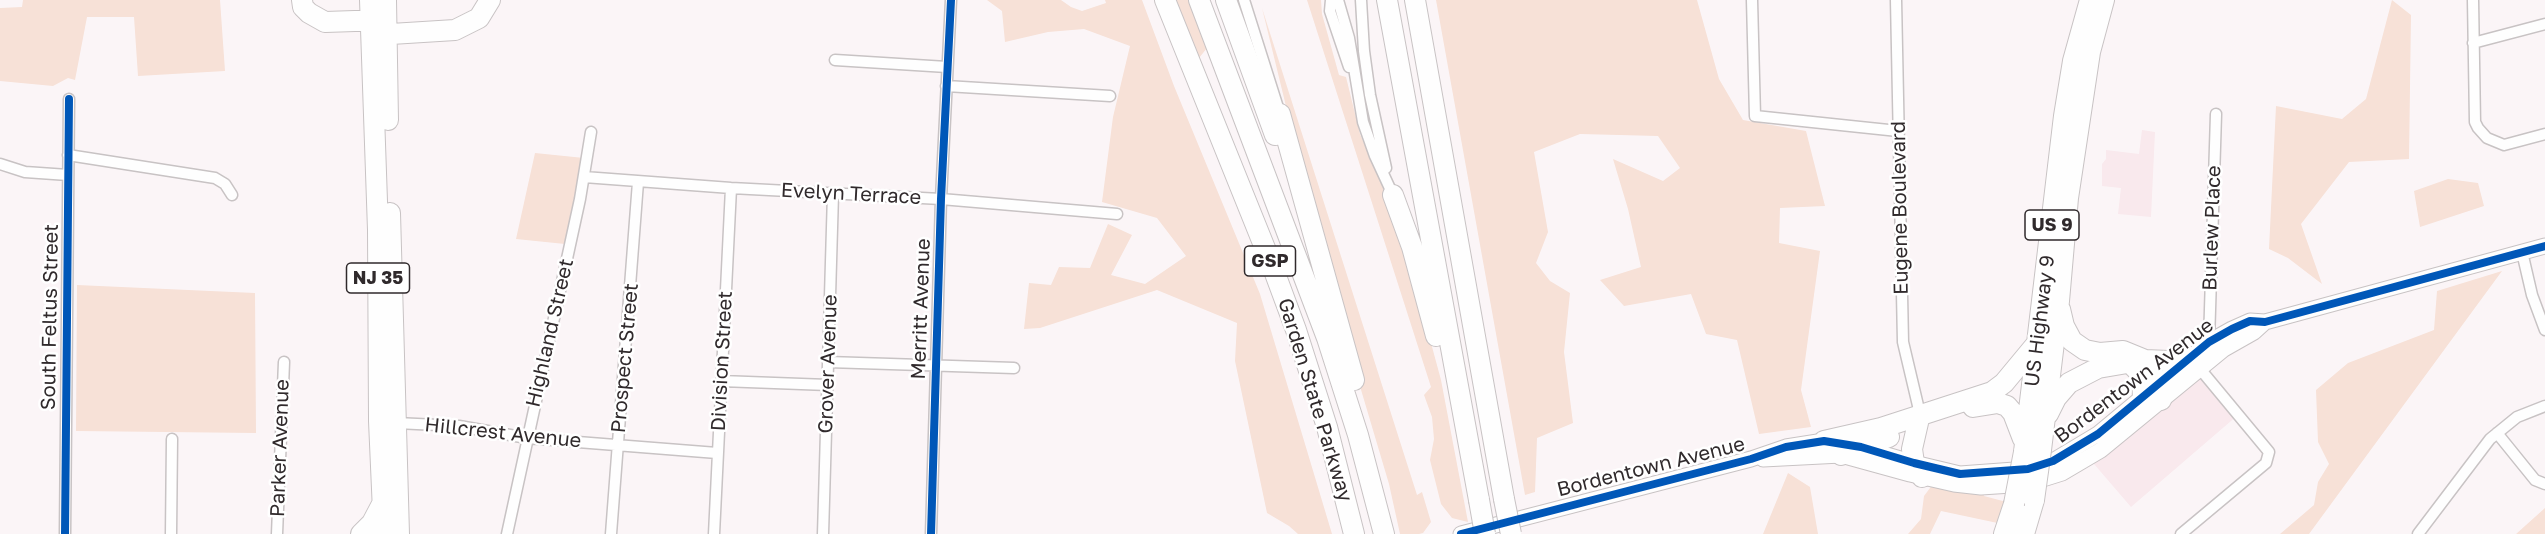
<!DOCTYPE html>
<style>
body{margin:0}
canvas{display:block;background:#fbf5f7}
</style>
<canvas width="2545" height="534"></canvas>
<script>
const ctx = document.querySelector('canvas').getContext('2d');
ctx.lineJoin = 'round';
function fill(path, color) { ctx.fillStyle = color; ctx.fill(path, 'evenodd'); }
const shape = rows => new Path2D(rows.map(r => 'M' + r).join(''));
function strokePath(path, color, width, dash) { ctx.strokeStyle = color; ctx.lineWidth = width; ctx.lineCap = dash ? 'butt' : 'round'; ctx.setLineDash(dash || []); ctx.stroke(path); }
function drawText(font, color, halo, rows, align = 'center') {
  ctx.font = font + ' "Golos Text",sans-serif'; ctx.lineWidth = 5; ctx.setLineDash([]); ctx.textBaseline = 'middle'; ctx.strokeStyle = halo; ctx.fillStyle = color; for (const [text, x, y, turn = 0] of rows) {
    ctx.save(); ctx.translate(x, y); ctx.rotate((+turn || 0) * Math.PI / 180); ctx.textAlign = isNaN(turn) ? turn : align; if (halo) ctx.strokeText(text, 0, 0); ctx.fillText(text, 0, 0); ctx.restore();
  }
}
const built = shape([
 [2142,130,2155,132,2151,217,2118,214,2121,188,2102,186,2102,164,2106,159,2106,150,2139,154],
 [2200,368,2238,415,2131,507,2088,457]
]);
const green = shape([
 [23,0,220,0,225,71,138,76,134,17,87,17,75,80,68,78,53,86,0,81,0,8,22,7],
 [987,0,1061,0,1071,7,1082,11,1106,3,1105,0,1142,0,1174,86,1260,294,1332,534,1298,534,1289,526,1267,513,1235,361,1237,323,1157,290,1040,328,1024,329,1029,283,1051,285,1059,267,1090,268,1108,224,1132,235,1111,275,1145,284,1186,256,1157,218,1102,202,1113,117,1130,46,1084,29,1048,32,1005,42,1002,11],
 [1176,0,1189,0,1207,48,1199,58],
 [1307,0,1321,0,1322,14,1339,75,1346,77,1360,134,1386,195,1411,269,1441,380,1468,522,1452,518,1441,504,1430,460,1434,439,1432,417,1424,395,1431,387],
 [1436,0,1697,0,1719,79,1743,120,1806,131,1825,206,1780,208,1779,243,1820,251,1801,390,1811,427,1759,434,1737,340,1706,334,1691,294,1624,306,1600,280,1641,267,1628,209,1613,159,1663,181,1680,168,1658,136,1580,134,1534,152,1548,232,1536,263,1550,281,1570,293,1564,352,1573,423,1537,438,1535,492,1525,495],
 [2392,0,2411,15,2409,159,2349,162,2301,224,2322,284,2288,258,2269,249,2276,106,2342,119,2366,99],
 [1262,8,1417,495,1422,492,1431,522,1423,533,1419,534,1400,534,1389,484,1329,282],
 [535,153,584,158,565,244,516,239],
 [2448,179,2478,183,2484,206,2420,227,2414,191],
 [2502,271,2309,534,2280,534,2314,505,2318,482,2329,464,2318,442,2316,390,2348,363,2434,330,2437,291],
 [77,285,255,293,256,433,76,431],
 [1788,473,1810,487,1818,534,1763,534],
 [1936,480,1981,487,1984,496,2014,504,2007,525,1941,511,1930,534,1908,534,1921,519,1924,496],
 [2545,508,2545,534,2516,534]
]);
const street = shape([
 [1244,0,1280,114],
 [1331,0,1330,11,1349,67],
 [1338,0,1349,38,1363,122,1375,156,1393,195],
 [1361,0,1364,51,1370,95,1386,168],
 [1752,0,1755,116,1898,131],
 [1896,0,1903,342,1920,414],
 [2473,0,2475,122,2478,128,2487,138,2504,145,2545,134],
 [2473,43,2545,24],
 [835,60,947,67],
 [946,86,1110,96],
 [68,155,215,178,225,184,232,195],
 [0,164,25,172,68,175],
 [584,177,731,188,941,199,1117,214],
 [2522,252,2532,295,2545,330],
 [2209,342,2216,114],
 [828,362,1014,368],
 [721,381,828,385],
 [396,423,459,426,527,438,717,453],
 [2497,433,2535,480,2545,484],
 [65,534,69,99],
 [171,534,172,439],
 [277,534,284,362],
 [507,534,580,199,591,132],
 [611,534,638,182],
 [714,534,731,188],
 [823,534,833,194],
 [931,534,941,199,951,0],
 [2181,534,2266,463,2269,452,2196,364],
 [2418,534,2490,439,2517,417,2545,406]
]);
const secondary = shape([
 [1859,447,1914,463,1960,474,2028,469,2053,461,2098,434,2209,342,2232,329,2250,321,2265,322,2545,246],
 [1763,459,1841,455,1910,474,1954,484,1981,487,2027,484,2062,473,2101,450,2224,349,2254,332,2265,322],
 [1461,534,1751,459,1786,447,1824,441,1833,442]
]);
const highway = shape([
 [302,0,303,7,309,13,325,22,385,20],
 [370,0,378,230,379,421,384,534],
 [386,0,388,120],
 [1165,0,1273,268,1296,330,1327,427,1354,534],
 [1199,0,1327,338,1358,435,1384,534],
 [1226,0,1275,135],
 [1387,0,1479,500],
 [1415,0,1504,499],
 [375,35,455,30,479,18,490,0],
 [1280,114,1354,380],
 [1393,195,1412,247,1436,336],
 [390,213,399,534],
 [2060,309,2064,326,2072,341,2085,350,2100,353,2123,351,2145,360,2158,385,2161,400],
 [2132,365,2142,375,2143,398],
 [1973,407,1998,403,2007,406,2013,413,2023,439],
 [1920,414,1912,449,1914,463,1922,477],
 [2048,414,2056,398,2069,383,2098,368,2145,360,2169,361,2191,358],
 [1824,441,1881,428,1992,392,2004,383,2038,342],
 [2041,450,2059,301,2068,198,2090,52,2104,0],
 [2024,452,2064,116,2073,61,2090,0],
 [1841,455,1889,437],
 [361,534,372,523,383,502],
 [2004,534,2014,504],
 [2024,534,2034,500]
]);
const highwayBridge = shape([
 [1504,499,1511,534],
 [1479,500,1485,534],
 [2034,500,2041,450],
 [2014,504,2024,452]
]);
const cycleway = shape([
 [65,534,69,99],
 [931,534,941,199,951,0],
 [1461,534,1751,459,1786,447,1824,441,1861,447,1914,463,1960,474,2028,469,2053,461,2098,434,2209,342,2232,329,2250,321,2265,322,2545,246]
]);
const shields = [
 [2052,225,54],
 [1270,261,51],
 [378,278,63]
];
const shieldNames = [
 ["US 9",2052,225],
 ["GSP",1270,261],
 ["NJ 35",378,278]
];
const streetNames = [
 ["Evelyn Terrace",851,194,3],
 ["Eugene Boulevard",1900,208,-91],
 ["Burlew Place",2212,228,-88],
 ["Merritt Avenue",921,309,-88],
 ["South Feltus Street",50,317,-89],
 ["US Highway 9",2040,321,-83],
 ["Highland Street",550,333,-77],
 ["Prospect Street",625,358,-85],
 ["Division Street",722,361,-87],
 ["Grover Avenue",828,364,-88],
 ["Bordentown Avenue",2134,381,-37],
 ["Garden State Parkway",1315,400,73],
 ["Hillcrest Avenue",503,433,6],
 ["Parker Avenue",280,448,-88],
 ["Bordentown Avenue",1651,467,-14]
];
fill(built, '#f9e9ed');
fill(green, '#f7e1d7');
strokePath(street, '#c8c3c4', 13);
strokePath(secondary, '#c8c3c4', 17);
strokePath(highway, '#c8c3c4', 22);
strokePath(street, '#fefefe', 10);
strokePath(secondary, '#fefefe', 15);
strokePath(highway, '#fefefe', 20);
strokePath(highwayBridge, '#c8c3c4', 22, []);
strokePath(highwayBridge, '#fefefe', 20);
strokePath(cycleway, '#0057b8', 8);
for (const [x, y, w] of shields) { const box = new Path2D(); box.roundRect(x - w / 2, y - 15, w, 30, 4.5); ctx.fillStyle = '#fff'; ctx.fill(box); strokePath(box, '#302a2c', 1.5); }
drawText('bold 18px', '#302a2c', null, shieldNames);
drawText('20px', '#302a2c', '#fff', streetNames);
</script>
